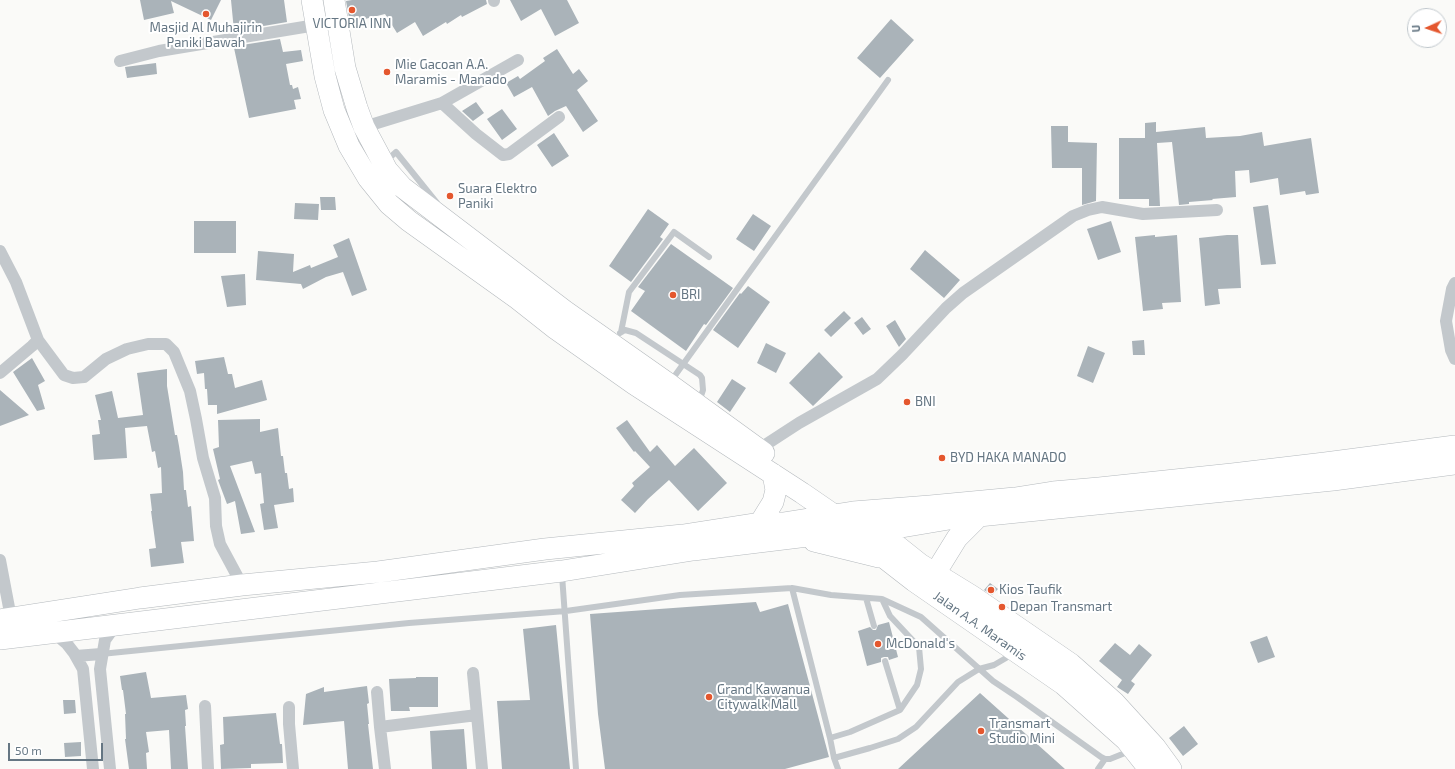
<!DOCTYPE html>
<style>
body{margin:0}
#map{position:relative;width:1455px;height:769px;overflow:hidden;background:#fafaf8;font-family:"Exo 2",sans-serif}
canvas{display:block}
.north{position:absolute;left:1407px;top:8px;width:40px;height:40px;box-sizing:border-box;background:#fff;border:1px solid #c1c8cd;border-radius:50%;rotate:267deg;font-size:11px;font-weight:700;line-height:16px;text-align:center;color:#657683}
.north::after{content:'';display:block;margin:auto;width:14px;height:18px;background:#e4572e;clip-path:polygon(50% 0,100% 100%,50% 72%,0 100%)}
.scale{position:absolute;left:8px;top:743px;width:95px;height:18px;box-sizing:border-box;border:2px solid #657683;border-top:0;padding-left:5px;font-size:12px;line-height:14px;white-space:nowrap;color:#657683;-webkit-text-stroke:3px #fff;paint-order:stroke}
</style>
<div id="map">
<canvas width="1455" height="769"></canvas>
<div class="north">U</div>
<div class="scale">50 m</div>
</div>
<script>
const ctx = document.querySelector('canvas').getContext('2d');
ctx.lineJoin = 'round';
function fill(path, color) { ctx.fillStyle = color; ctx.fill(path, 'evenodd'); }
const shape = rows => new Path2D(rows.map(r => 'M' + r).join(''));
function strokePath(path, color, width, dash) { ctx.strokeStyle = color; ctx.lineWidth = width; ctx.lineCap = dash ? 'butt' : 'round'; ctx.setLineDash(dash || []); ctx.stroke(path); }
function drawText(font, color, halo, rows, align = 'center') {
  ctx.font = font + ' "Exo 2",sans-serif'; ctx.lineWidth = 4; ctx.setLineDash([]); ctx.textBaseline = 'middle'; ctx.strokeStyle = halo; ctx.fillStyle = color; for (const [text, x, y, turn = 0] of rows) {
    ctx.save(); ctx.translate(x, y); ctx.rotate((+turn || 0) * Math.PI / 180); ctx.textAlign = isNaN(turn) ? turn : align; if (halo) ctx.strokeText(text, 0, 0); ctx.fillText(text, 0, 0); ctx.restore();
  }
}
const building = shape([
 [140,0,221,0,211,20,171,1,174,13,144,20],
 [231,0,284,0,287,22,234,31],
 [352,0,486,0,487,4,462,17,461,15,447,24,446,22,423,36,415,22,397,33,385,14,361,20,362,21,350,23,346,1],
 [510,0,567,0,579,23,555,36,541,9,521,21],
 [891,19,914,40,880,78,857,58],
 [280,39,283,52,301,50,303,61,286,64,290,85,292,85,293,89,298,87,301,99,294,100,296,109,249,118,234,48,236,48,236,46],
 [557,49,573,74,579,69,588,81,577,90,598,121,583,132,566,106,555,111,548,116,532,87,514,97,506,83,518,76,520,79,545,61,543,58],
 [156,63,157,74,127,78,125,67],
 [476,102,484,113,473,121,462,111],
 [502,109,517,129,502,140,487,119],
 [1156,122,1156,132,1205,127,1206,138,1240,136,1262,132,1264,146,1311,138,1319,193,1306,195,1305,191,1280,195,1278,178,1250,183,1249,170,1235,171,1236,197,1212,199,1213,200,1189,202,1189,204,1179,205,1172,142,1157,143,1160,206,1149,206,1149,199,1119,199,1119,138,1145,138,1145,123],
 [1051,126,1068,126,1068,142,1097,143,1096,201,1082,205,1082,168,1052,168],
 [554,133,569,156,552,167,537,145],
 [320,197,335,197,336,210,321,210],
 [295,203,319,204,318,220,294,219],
 [1268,205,1276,264,1261,265,1253,207],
 [648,209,669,224,660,237,663,239,631,282,609,266],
 [753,214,771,226,754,251,736,239],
 [194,221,236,221,236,253,194,253],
 [1111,221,1121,252,1098,260,1087,229],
 [1155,235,1155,237,1177,235,1181,302,1162,303,1163,309,1143,311,1135,237],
 [1227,235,1238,235,1241,288,1218,289,1220,304,1205,306,1199,238],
 [349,238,367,290,352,296,343,272,326,277,303,289,301,284,256,280,258,251,294,254,293,272,310,265,311,268,338,257,333,245],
 [671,244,733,288,706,325,704,324,686,351,631,311,645,291,638,287],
 [925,250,960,280,944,298,910,269],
 [245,274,246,305,227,307,221,276],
 [748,286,770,302,738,348,713,330,740,293,741,294],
 [844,311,851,318,831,337,824,330],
 [862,317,871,329,863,335,854,323],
 [895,320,906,339,899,347,886,326],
 [1144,340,1145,355,1133,355,1132,341],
 [766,343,786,353,776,373,757,363],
 [1088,346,1105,353,1093,383,1077,376],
 [819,352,843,377,813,406,789,383],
 [224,357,228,374,232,374,235,388,262,380,267,400,217,414,217,405,208,405,207,389,205,389,204,373,197,374,195,361],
 [32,358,45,381,38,385,45,409,37,411,13,372],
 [167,369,167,386,175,435,177,435,179,446,183,472,184,490,186,490,188,507,191,506,194,541,181,542,184,563,151,567,149,549,156,548,151,511,152,511,150,494,162,493,161,467,158,468,155,451,152,452,147,426,125,428,127,458,94,460,92,435,100,434,98,420,101,420,95,395,112,391,118,418,143,415,137,373],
 [732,379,746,388,730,412,717,402],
 [0,390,29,415,0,426],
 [260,419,260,432,278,428,281,456,283,456,285,473,287,473,289,489,293,488,294,502,274,505,278,528,264,530,260,504,264,503,261,473,255,474,252,461,230,466,255,532,241,534,235,501,227,504,218,480,220,479,213,449,219,447,218,420],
 [627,420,650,452,657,445,675,466,694,448,727,483,698,511,669,480,648,499,635,513,621,500,634,486,632,483,650,467,635,451,634,452,616,428],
 [990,583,998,589,992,595,984,590],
 [756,602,760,612,788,604,829,757,785,769,605,769,598,714,590,614],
 [889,622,898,657,889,660,888,657,884,657,881,658,881,662,867,666,858,631,870,627,873,630,876,630,878,625],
 [556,625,570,769,502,769,497,701,530,700,523,629],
 [1267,636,1275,657,1258,663,1250,642],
 [1115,643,1130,655,1139,644,1152,655,1131,681,1135,684,1128,694,1117,687,1122,680,1099,661],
 [146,672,151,698,186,695,188,709,185,710,186,726,185,726,188,769,171,769,169,730,146,732,149,752,146,753,147,769,129,769,125,739,126,739,125,714,126,714,123,690,122,690,120,676],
 [416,677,438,677,438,707,409,707,410,711,391,711,389,679,416,678],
 [367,686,369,703,367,704,369,724,368,724,373,769,348,769,344,721,303,725,306,694,324,687,324,692],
 [980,693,1065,769,898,769],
 [63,700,75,700,76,713,64,714],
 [276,713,280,744,282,744,283,763,251,764,251,768,221,769,220,745,224,744,223,717],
 [1184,726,1198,744,1183,756,1169,738],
 [464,729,467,769,432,769,430,731],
 [81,742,81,756,65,757,64,743]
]);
const lane = shape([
 [386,161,396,152,437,203],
 [621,332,629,292,674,232,709,257],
 [620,333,625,330,636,333,700,375,702,378,703,390,699,402],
 [671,381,888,80],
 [562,575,576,769],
 [792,588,830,738],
 [866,598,874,626],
 [882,599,921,617,993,681,1017,697,1101,757,1105,759,1110,759,1130,751],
 [101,654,409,623,566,611,680,595,792,588,831,595,882,599,890,616,919,647,921,669,917,685,900,710,850,732,830,738,834,758],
 [885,661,900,710],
 [838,769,834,758,870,748,898,739,916,727,958,682,979,669,994,665,1006,658,1011,652],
 [1098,769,1105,759]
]);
const street = shape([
 [494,0,494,1],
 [120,61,159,51,316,25],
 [442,103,476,134,503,155,509,154,559,117],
 [364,127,442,103,518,60],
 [0,251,16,282,38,340,64,375,73,378,84,377,106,359,127,349,148,344,166,344,174,352,190,391,196,419,203,458,215,498,216,526,220,544,242,585],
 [1455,283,1452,289,1446,321,1451,350,1455,359],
 [0,373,32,346,38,340],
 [759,449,799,423,877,379,902,355,946,308,963,293,1073,216,1088,210,1102,207,1143,214,1217,210],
 [0,560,11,618],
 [54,633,67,644,74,653,83,669,93,769],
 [76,656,101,654],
 [377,692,380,727],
 [205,706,208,769],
 [289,707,289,724,293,769],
 [477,715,482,769],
 [110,769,100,669,105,640,115,626],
 [385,769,380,727,477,715,473,673]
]);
const highway = shape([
 [312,0,325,76,334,110,349,146,368,178,389,204,409,221,518,299,556,329,634,384,802,493,834,515,851,532,914,581,1063,684,1126,740,1149,769],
 [334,0,345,68,357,108,364,127,387,170,402,187,565,311,669,384,764,453],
 [760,523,773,502,776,490,773,474],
 [871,525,920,564,972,596,1071,664,1114,702,1155,747,1171,769],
 [814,541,879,557],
 [936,572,957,538,979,516],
 [0,620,140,598,242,585,378,572,545,549,683,535,760,523,783,523,853,512,930,506,1015,498,1053,492,1099,488,1232,474,1325,463,1455,446],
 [0,639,562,571,693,550,816,535,878,531,949,519,1333,480,1455,464]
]);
const markers = [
 [352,10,4,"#e4572e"],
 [206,14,4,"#e4572e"],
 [387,72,4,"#e4572e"],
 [450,196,4,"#e4572e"],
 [673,295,4,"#e4572e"],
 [907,402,4,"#e4572e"],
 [942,458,4,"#e4572e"],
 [991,590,4,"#e4572e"],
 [1002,607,4,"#e4572e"],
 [878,644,4,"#e4572e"],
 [709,697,4,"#e4572e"],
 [981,731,4,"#e4572e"]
];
const poiNames = [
 ["VICTORIA INN",352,24,"center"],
 ["Masjid Al Muhajirin",206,28,"center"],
 ["Paniki Bawah",206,43,"center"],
 ["Mie Gacoan A.A.",395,65],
 ["Maramis - Manado",395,80],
 ["Suara Elektro",458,189],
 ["Paniki",458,204],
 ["BRI",681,295],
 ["BNI",915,402],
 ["BYD HAKA MANADO",950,458],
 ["Kios Taufik",999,590],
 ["Depan Transmart",1010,607],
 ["McDonald's",886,644],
 ["Grand Kawanua",717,690],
 ["Citywalk Mall",717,705],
 ["Transmart",989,724],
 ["Studio Mini",989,739]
];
const streetNames = [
 ["Jalan A.A. Maramis",980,626,35]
];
fill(building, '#aab3b9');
strokePath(highway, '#b4b9bd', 22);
strokePath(lane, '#c3c8cc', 6);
strokePath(street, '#c3c8cc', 12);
strokePath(highway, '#fff', 21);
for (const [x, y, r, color] of markers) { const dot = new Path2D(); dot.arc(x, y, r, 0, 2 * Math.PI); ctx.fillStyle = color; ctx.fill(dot); strokePath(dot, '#fff', 1.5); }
drawText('13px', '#657683', '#fff', poiNames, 'left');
drawText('13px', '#657683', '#fff', streetNames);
</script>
